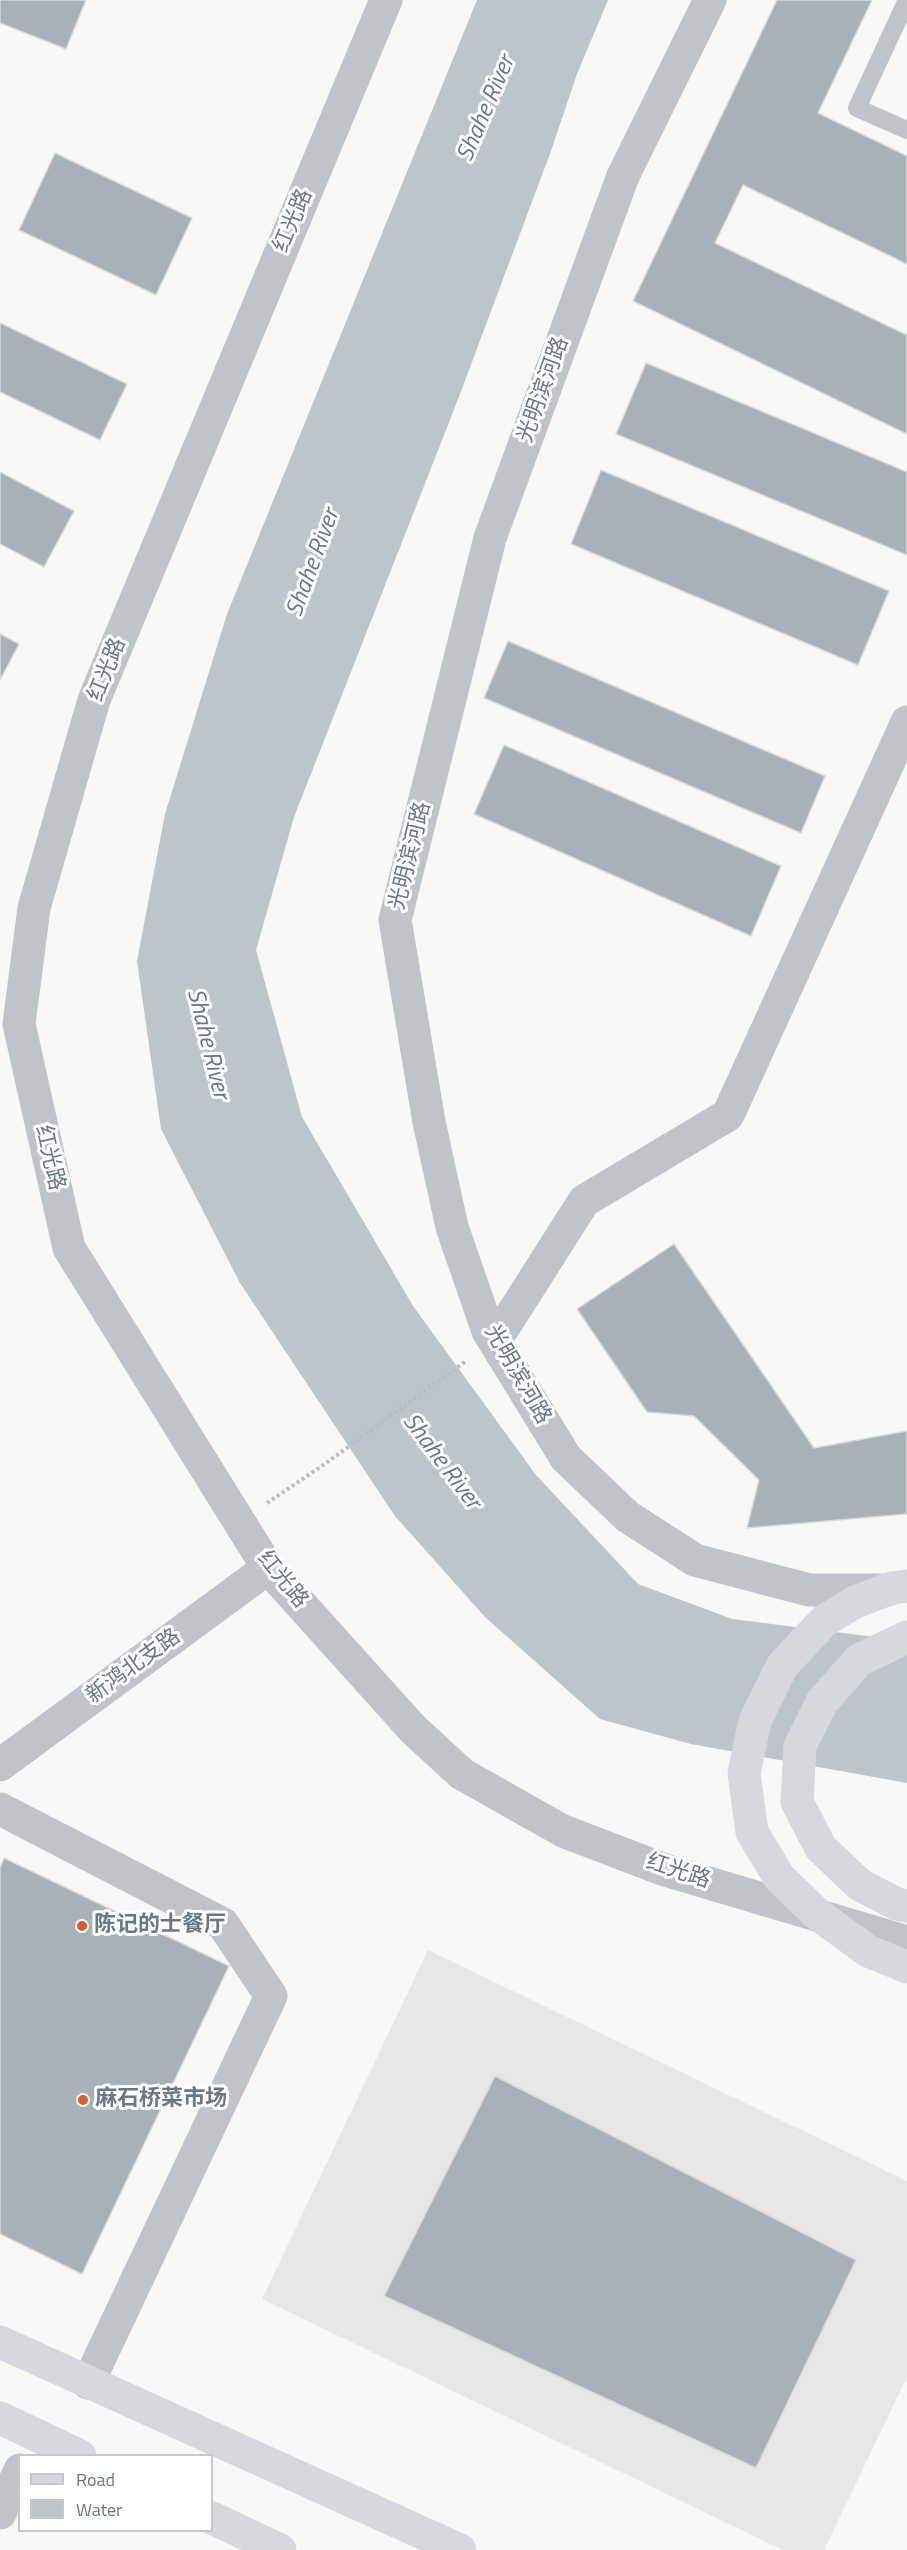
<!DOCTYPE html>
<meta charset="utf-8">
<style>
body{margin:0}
#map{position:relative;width:907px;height:2550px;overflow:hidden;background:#f8f8f6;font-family:"Titillium Web",sans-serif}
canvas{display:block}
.legend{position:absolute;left:18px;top:2454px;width:195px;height:78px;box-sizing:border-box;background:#fff;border:2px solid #c3c9cf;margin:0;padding:8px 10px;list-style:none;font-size:18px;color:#687886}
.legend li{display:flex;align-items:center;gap:12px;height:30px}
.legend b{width:30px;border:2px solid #c3c9cf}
</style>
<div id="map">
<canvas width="907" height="2550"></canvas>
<ul class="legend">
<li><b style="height:8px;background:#d5d9dd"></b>Road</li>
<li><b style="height:16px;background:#bbc5ca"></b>Water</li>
</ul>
</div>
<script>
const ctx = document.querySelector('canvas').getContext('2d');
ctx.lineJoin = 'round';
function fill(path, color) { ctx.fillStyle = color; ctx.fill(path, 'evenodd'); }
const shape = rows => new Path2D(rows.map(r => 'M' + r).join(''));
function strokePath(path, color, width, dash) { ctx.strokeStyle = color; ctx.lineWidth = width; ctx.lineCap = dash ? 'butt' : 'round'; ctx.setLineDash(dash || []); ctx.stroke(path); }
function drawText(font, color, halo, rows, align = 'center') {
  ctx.font = font + ' "Titillium Web","Noto Sans SC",sans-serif'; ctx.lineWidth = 6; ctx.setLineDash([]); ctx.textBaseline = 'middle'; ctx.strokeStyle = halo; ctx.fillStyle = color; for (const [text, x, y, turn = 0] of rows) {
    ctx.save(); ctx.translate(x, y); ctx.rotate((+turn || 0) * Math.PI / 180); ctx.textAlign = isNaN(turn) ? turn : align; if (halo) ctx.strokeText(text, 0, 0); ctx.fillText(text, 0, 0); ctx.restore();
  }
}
const built = shape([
 [428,1950,907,2181,907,2377,824,2550,783,2550,262,2299]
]);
const water = shape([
 [477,0,608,0,577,74,551,151,457,402,294,817,256,950,302,1117,413,1306,536,1475,638,1584,732,1619,907,1641,907,1783,691,1744,600,1719,485,1617,395,1516,240,1283,161,1129,137,961,165,814,227,614]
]);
const building = shape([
 [0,0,86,0,66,49,0,23,0,0],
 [777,0,872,0,818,113,907,156,907,264,743,185,715,243,907,335,907,434,633,301,777,0],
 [55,153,192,218,156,295,19,230,55,153],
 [0,323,127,384,100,440,0,392,0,323],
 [646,363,907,472,907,555,616,434,646,363],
 [601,470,889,591,858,665,571,544,601,470],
 [0,472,74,511,44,567,0,544,0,472],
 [0,634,19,644,0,680,0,634],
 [508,641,825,776,801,833,484,698,508,641],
 [504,745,781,866,751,936,474,814,504,745],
 [674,1244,814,1448,907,1431,907,1514,747,1528,759,1480,694,1416,647,1412,577,1309,674,1244],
 [4,1858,229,1966,82,2274,0,2234,0,1868,4,1858],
 [495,2076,856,2260,756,2468,384,2296,495,2076]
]);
const path = shape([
 [267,1503,322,1466,466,1361]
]);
const lane = shape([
 [907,0,857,108,907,130]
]);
const street = shape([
 [386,0,94,700,34,908,19,1024,69,1248,268,1568,413,1729,462,1774,563,1831,665,1870,907,1942],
 [710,0,623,176,490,538,395,920,429,1122,452,1227,488,1331,566,1458,628,1517,695,1560,809,1590,888,1590],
 [495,1341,584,1201,728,1115,907,722],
 [0,1765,268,1568],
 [0,1809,223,1924,271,1996,88,2383],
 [0,2513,20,2470]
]);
const primary = shape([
 [0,2342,460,2550],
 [0,2418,80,2456],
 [212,2518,280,2550]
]);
const highway = shape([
 [907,1586,892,1588,855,1602,824,1621,782,1666,755,1721,744,1773,752,1832,779,1877,816,1913,868,1951,907,1967],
 [907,1637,859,1660,822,1702,800,1746,797,1802,821,1848,860,1885,897,1904,907,1906]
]);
const markers = [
 [82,1926,6,"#de5a30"],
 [83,2100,6,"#de5a30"]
];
const streetNames = [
 ["红光路",294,221,-67],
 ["光明滨河路",544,390,-70],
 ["红光路",108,670,-68],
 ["光明滨河路",411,856,-76],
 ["红光路",49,1158,77],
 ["光明滨河路",517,1375,60],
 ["红光路",282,1580,51],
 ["新鸿北支路",134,1667,-36],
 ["红光路",678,1872,18]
];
const poiNames = [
 ["陈记的士餐厅",94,1926],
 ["麻石桥菜市场",95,2100]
];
const waterNames = [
 ["Shahe River",487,109,-67],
 ["Shahe River",314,563,-70],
 ["Shahe River",207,1044,76],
 ["Shahe River",441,1462,53]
];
fill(built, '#e6e7e7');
fill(water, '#bbc5ca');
fill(building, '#a8b1b7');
strokePath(building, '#dadad8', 1.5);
strokePath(path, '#babdc0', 4, [3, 3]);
strokePath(lane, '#bfc4c8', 18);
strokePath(street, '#bfc4c8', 33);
strokePath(primary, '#d5d9dd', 33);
strokePath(highway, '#d5d9dd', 33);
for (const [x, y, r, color] of markers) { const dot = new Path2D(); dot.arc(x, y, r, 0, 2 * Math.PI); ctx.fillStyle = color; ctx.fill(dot); strokePath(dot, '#fff', 2); }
drawText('22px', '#687886', '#fff', streetNames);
drawText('bold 22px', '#687886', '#fff', poiNames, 'left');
drawText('italic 24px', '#647981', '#fff', waterNames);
</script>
